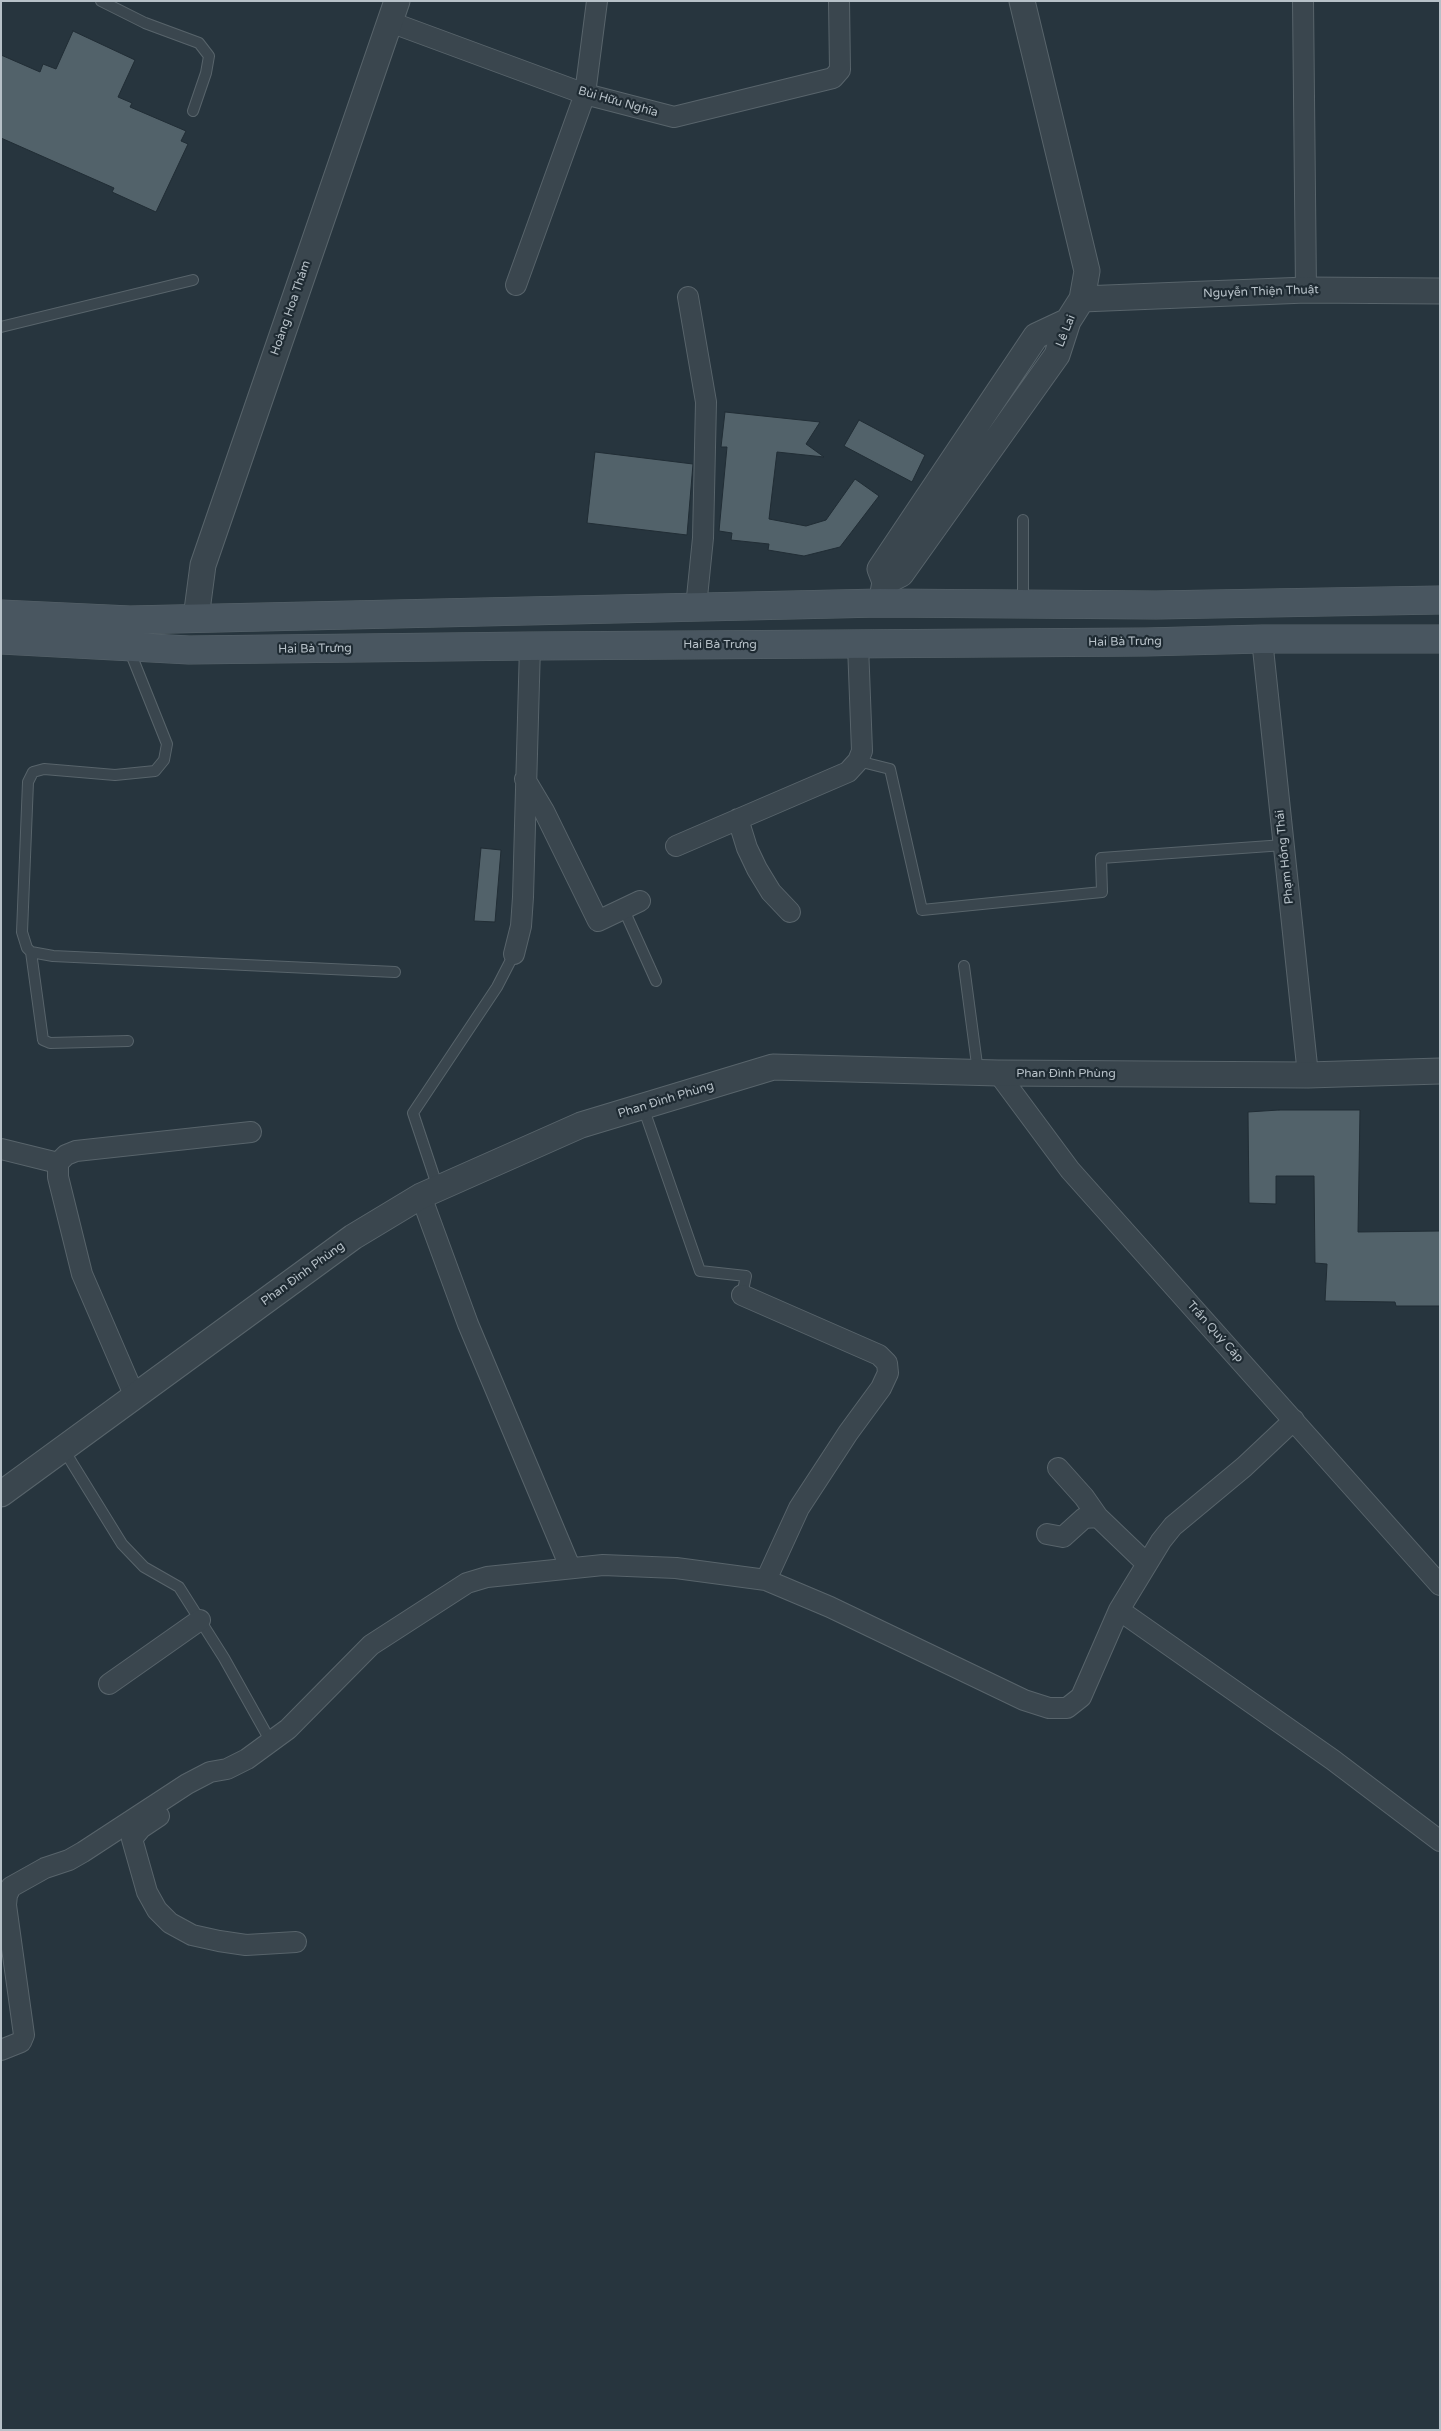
<!DOCTYPE html>
<meta charset="utf-8">
<style>
body{margin:0}
#map{position:relative;width:1441px;height:2431px;overflow:hidden;background:#27353e;font-family:"Varela Round",sans-serif}
canvas{display:block}
.frame{position:absolute;inset:0;border:2px solid #b7c1c8;pointer-events:none}
</style>
<div id="map">
<canvas width="1441" height="2431"></canvas>
<div class="frame"></div>
</div>
<script>
const ctx = document.querySelector('canvas').getContext('2d');
ctx.lineJoin = 'round';
function fill(path, color) { ctx.fillStyle = color; ctx.fill(path, 'evenodd'); }
const shape = rows => new Path2D(rows.map(r => 'M' + r).join(''));
function strokePath(path, color, width, dash) { ctx.strokeStyle = color; ctx.lineWidth = width; ctx.lineCap = dash ? 'butt' : 'round'; ctx.setLineDash(dash || []); ctx.stroke(path); }
function drawText(font, color, halo, rows, align = 'center') {
  ctx.font = font + ' "Varela Round",sans-serif'; ctx.lineWidth = 4.5; ctx.setLineDash([]); ctx.textBaseline = 'middle'; ctx.strokeStyle = halo; ctx.fillStyle = color; for (const [text, x, y, turn = 0] of rows) {
    ctx.save(); ctx.translate(x, y); ctx.rotate((+turn || 0) * Math.PI / 180); ctx.textAlign = isNaN(turn) ? turn : align; if (halo) ctx.strokeText(text, 0, 0); ctx.fillText(text, 0, 0); ctx.restore();
  }
}
const building = shape([
 [73,31,135,60,118,97,132,103,130,107,186,131,181,141,188,144,156,212,112,192,114,188,1,138,1,55,40,72,43,64,56,69,73,31],
 [725,412,820,422,806,444,824,457,777,452,769,519,806,526,826,520,855,479,879,496,840,547,804,556,768,550,769,544,731,540,732,533,719,531,727,447,721,447,725,412],
 [859,420,925,455,912,482,844,446,859,420],
 [595,452,693,464,687,535,587,523,595,452],
 [481,848,501,850,495,922,474,921,481,848],
 [1279,1110,1360,1110,1358,1232,1440,1231,1440,1306,1396,1306,1395,1302,1325,1301,1327,1264,1315,1263,1314,1176,1276,1176,1276,1204,1249,1203,1248,1112,1279,1110]
]);
const service = shape([
 [101,1,145,23,199,43,209,56,206,73,193,111],
 [1,327,193,280],
 [1023,520,1023,602],
 [129,649,167,744,164,760,155,771,115,775,44,769,33,772,28,782,22,932,27,948,31,952,53,956,395,972],
 [858,761,890,769,922,910,1102,892,1101,858,1284,845],
 [624,910,656,981],
 [31,952,43,1040,50,1043,128,1041],
 [964,966,978,1072],
 [643,1107,700,1271,746,1276,742,1295],
 [438,1188,413,1113,497,987,514,954],
 [64,1450,122,1544,144,1567,179,1587,224,1658,271,1742]
]);
const minor = shape([
 [1303,1,1306,290],
 [390,22,585,94,674,117,833,78,840,70,839,1],
 [516,285,585,94,597,1],
 [688,297,706,402,703,538,696,607],
 [1262,639,1308,1075],
 [525,779,544,811,598,921,640,901],
 [738,819,747,848,757,869,771,892,790,912],
 [676,846,848,772,858,761,862,751,858,645],
 [514,954,521,926,523,897,530,646],
 [998,1073,1070,1170,1440,1585],
 [1,1149,58,1163],
 [421,1196,468,1324,570,1567],
 [742,1295,879,1355,887,1363,888,1373,881,1388,848,1433,799,1508,766,1580],
 [135,1397,82,1274,58,1177,58,1163,66,1155,76,1151,251,1132],
 [1058,1468,1084,1497,1098,1517],
 [1047,1534,1063,1537,1084,1518,1098,1517,1147,1564],
 [1119,1610,1333,1760,1440,1841],
 [109,1684,200,1620],
 [159,1816,141,1828,132,1839,147,1892,157,1910,170,1923,192,1935,219,1941,246,1945,296,1942],
 [1,2050,21,2042,24,2035,6,1905,7,1895,11,1887,45,1868,69,1860,83,1852,187,1784,210,1772,227,1769,247,1759,288,1729,371,1645,467,1583,487,1577,603,1565,676,1568,766,1580,830,1607,1024,1700,1049,1708,1067,1708,1081,1697,1119,1610,1161,1541,1173,1526,1244,1467,1294,1420]
]);
const tertiary = shape([
 [1082,299,1306,290,1440,291],
 [885,582,901,574,1057,355,1068,321,1082,299,1087,271,1022,1],
 [883,593,885,582,880,569,1036,336,1068,321],
 [196,618,203,565,397,1],
 [1,1494,353,1237,421,1196,581,1125,773,1067,998,1073,1308,1075,1440,1071]
]);
const secondary = shape([
 [1,614,130,620,880,603,1156,605,1440,600],
 [1,640,189,650,530,646,1146,642,1262,639,1440,639]
]);
const streetNames = [
 ["Bùi Hữu Nghĩa",618,102,16],
 ["Nguyễn Thiện Thuật",1261,292,-2],
 ["Hoàng Hoa Thám",291,308,-71],
 ["Lê Lai",1066,331,-68],
 ["Hai Bà Trưng",1125,642,-1],
 ["Hai Bà Trưng",720,645],
 ["Hai Bà Trưng",315,649,-1],
 ["Phạm Hồng Thái",1285,857,-96],
 ["Phan Đình Phùng",1066,1074],
 ["Phan Đình Phùng",666,1100,-17],
 ["Phan Đình Phùng",303,1274,-36],
 ["Trần Quý Cáp",1215,1332,48]
];
fill(building, '#52626a');
strokePath(building, '#212d35', 1);
strokePath(service, '#58646b', 12);
strokePath(minor, '#58646b', 22);
strokePath(tertiary, '#58646b', 27);
strokePath(secondary, '#58646b', 29);
strokePath(service, '#3a464e', 10);
strokePath(minor, '#3a464e', 20);
strokePath(tertiary, '#3a464e', 25);
strokePath(secondary, '#495660', 28);
drawText('12px', '#b7c1c8', '#1f2b33', streetNames);
</script>
